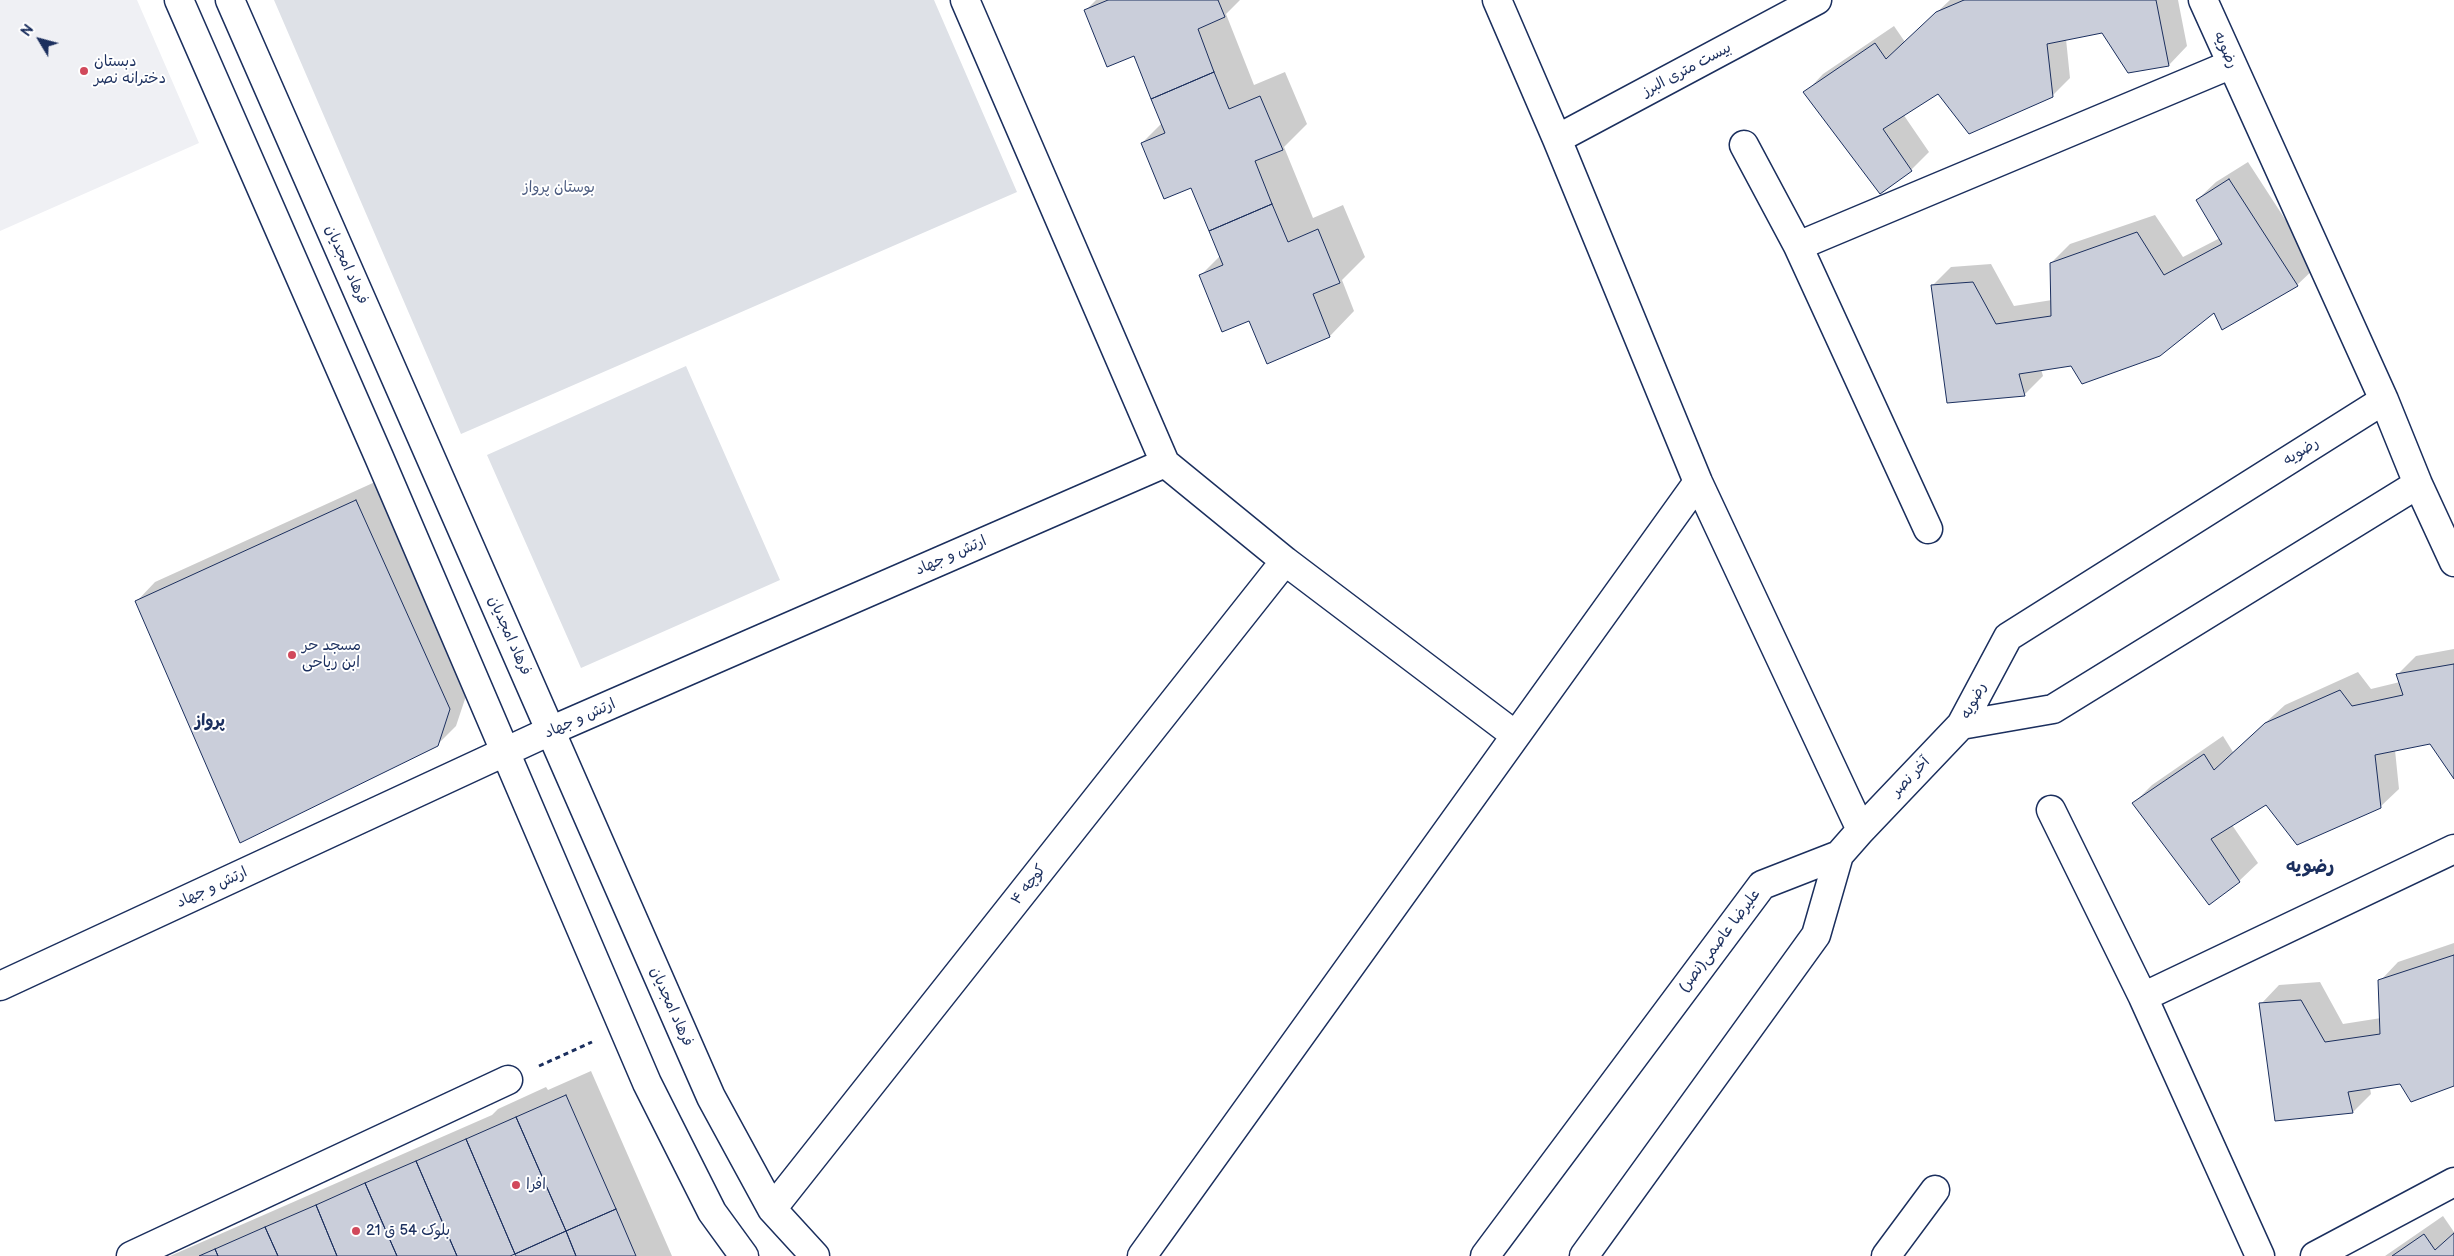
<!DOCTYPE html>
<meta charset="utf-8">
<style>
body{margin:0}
#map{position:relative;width:2454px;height:1256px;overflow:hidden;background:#fff;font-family:"Balsamiq Sans",sans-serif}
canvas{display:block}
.north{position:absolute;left:15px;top:15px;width:50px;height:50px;-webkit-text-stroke:4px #fff;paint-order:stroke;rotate:307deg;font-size:14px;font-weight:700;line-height:20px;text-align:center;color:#1b2f5e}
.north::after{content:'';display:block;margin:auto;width:18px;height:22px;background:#1b2f5e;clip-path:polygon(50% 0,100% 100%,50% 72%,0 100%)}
</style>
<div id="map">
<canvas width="2454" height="1256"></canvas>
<div class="north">N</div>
</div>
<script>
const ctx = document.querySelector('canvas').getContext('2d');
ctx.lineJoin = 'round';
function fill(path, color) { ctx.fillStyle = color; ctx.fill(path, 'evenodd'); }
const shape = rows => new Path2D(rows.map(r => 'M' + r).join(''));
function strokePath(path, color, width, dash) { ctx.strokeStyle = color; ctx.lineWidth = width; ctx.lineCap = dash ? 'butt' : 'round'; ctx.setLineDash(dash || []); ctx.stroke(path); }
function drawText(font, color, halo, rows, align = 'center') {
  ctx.font = font + ' "Balsamiq Sans","Playpen Sans Arabic",sans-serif'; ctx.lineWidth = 4; ctx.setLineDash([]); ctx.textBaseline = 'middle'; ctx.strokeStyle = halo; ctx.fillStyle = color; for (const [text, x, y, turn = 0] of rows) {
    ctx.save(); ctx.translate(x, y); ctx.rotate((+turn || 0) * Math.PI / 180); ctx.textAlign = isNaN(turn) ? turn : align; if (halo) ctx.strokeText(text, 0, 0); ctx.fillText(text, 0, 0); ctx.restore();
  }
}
const built = shape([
 [0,0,137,0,199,143,0,231]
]);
const green = shape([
 [274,0,934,0,1017,192,461,434],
 [686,366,780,580,581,668,487,455]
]);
const shadow = shape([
 [1096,0,1240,0,1226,14,1254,85,1285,72,1307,124,1284,147,1313,218,1343,205,1365,257,1342,280,1354,311,1330,336,1268,362,1250,319,1200,276,1220,256,1192,186,1142,143,1162,123,1135,54,1086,10],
 [1950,0,2178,0,2187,46,2169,65,2102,32,2066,39,2070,78,2052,96,1938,93,1903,114,1929,152,1911,170,1805,93,1823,74,1894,26,1905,42],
 [2248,162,2316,267,2297,285,2214,311,2072,365,2041,369,2043,376,2024,395,1932,286,1951,267,1991,264,2014,306,2052,300,2051,263,2070,244,2155,215,2183,257,2220,238,2197,200,2216,182],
 [375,482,468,690,456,726,437,745,137,601,155,582],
 [2454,649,2454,777,2431,742,2395,750,2399,789,2380,807,2266,803,2232,825,2258,863,2239,881,2209,903,2134,803,2152,785,2223,736,2233,752,2285,705,2358,672,2371,689,2400,682,2398,674,2416,656],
 [2454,943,2454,1085,2401,1083,2370,1088,2371,1094,2353,1112,2276,1120,2261,1004,2279,985,2320,982,2343,1024,2381,1018,2380,981,2398,962],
 [591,1071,672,1256,170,1256,492,1115,498,1109,546,1087,548,1090],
 [2443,1216,2454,1232,2454,1256,2385,1256]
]);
const building = shape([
 [1108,0,1218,0,1225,17,1198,29,1214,72,1151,99,1134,56,1107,67,1084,10,1108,0],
 [1964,0,2156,0,2169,66,2128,73,2102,33,2047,44,2053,97,1969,134,1938,94,1883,129,1912,171,1880,194,1803,92,1875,43,1886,59,1936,12,1964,0],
 [1214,72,1229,109,1260,96,1283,150,1255,161,1272,204,1209,231,1191,188,1164,199,1141,143,1165,133,1151,99,1214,72],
 [2229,179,2298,286,2222,330,2214,313,2160,356,2082,384,2071,366,2019,374,2025,396,1947,403,1931,285,1973,282,1996,324,2051,316,2050,263,2137,232,2164,275,2222,244,2196,200,2229,179],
 [1272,204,1288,242,1318,229,1340,283,1313,294,1330,337,1267,364,1249,321,1222,332,1199,275,1223,265,1209,231,1272,204],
 [356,500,450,709,438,746,240,843,135,601,356,500],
 [2454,664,2454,779,2430,744,2375,755,2381,808,2297,845,2266,805,2211,839,2240,882,2209,905,2132,803,2204,754,2214,770,2265,723,2340,690,2352,706,2403,695,2396,674,2454,664],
 [2454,955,2454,1086,2411,1102,2400,1084,2348,1092,2353,1113,2275,1121,2259,1003,2301,1000,2325,1042,2380,1034,2378,980,2454,955],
 [566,1095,616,1209,566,1231,516,1117,566,1095],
 [516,1117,566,1231,515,1254,466,1139,516,1117],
 [466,1139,515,1254,510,1256,457,1256,416,1161,466,1139],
 [416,1161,457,1256,397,1256,365,1183,416,1161],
 [365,1183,397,1256,337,1256,316,1205,365,1183],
 [316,1205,337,1256,278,1256,265,1227,316,1205],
 [616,1209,636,1256,576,1256,566,1231,616,1209],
 [265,1227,278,1256,218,1256,215,1249,265,1227],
 [566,1231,576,1256,516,1256,515,1254,566,1231],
 [2454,1233,2454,1256,2392,1256,2424,1234,2435,1250,2454,1233],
 [215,1249,218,1256,199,1256,215,1249]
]);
const path = shape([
 [539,1066,592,1042]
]);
const minor = shape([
 [179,0,379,457,647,1083,712,1212,744,1256],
 [230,0,711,1097,772,1209,815,1256],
 [965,0,1165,463,1285,561,1515,735],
 [1497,0,1557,139,1698,482,1861,830,1839,855,1816,935,1584,1256],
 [2203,0,2384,400,2418,484,2454,562],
 [1557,139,1817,0],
 [1744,145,1798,246,1928,529],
 [1798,246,2232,64],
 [1961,725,2053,709,2418,484],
 [2051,810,2143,997,2260,1256],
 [1861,830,1961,725,2008,637,2384,400],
 [0,986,550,731,1165,463],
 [2143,997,2454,849],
 [772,1209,1285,561],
 [131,1256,508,1080],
 [1142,1256,1698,482],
 [1485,1256,1762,885,1839,855],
 [1886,1256,1935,1190],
 [2315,1256,2454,1182]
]);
const markers = [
 [84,71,5,"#d1495b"],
 [292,655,5,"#d1495b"],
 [516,1185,5,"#d1495b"],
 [356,1231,5,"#d1495b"]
];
const streetNames = [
 ["رضویه",2225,50,66],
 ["بیست متری البرز",1687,70,-28],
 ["فرهاد امجدیان",346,265,66],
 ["رضویه",2301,452,-32],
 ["ارتش و جهاد",951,556,-24],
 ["فرهاد امجدیان",509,636,66],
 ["رضویه",1974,701,-63],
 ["ارتش و جهاد",580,719,-24],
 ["آخر نصر",1911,777,-46],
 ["کوچه ۴",1029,885,-52],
 ["ارتش و جهاد",212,888,-25],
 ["علیرضا عاصمی(نصر)",1720,941,-53],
 ["فرهاد امجدیان",671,1007,66]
];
const poiNames = [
 ["دبستان",94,62],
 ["دخترانه نصر",94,79],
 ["مسجد حر",302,646],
 ["ابن ریاحی",302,663],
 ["افرا",526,1185],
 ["بلوک 54 ق 21",366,1231]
];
const parkNames = [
 ["بوستان پرواز",559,188]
];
const neighbourhoodNames = [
 ["پرواز",210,722]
];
const quarterNames = [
 ["رضویه",2310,867]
];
fill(built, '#eff0f4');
fill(green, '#dee1e7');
fill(shadow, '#0003');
fill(building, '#caceda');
strokePath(building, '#1b2f5e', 1);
strokePath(minor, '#1b2f5e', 31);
strokePath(path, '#1b2f5e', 3, [5, 4]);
strokePath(minor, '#fff', 28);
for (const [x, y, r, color] of markers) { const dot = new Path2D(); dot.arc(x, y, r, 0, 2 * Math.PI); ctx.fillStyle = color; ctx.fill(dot); strokePath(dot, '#fff', 2); }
drawText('15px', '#1b2f5e', '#fff', streetNames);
drawText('15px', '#1b2f5e', '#fff', poiNames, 'left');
drawText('15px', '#4c5c80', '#fff', parkNames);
drawText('bold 16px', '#1b2f5e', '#fff', neighbourhoodNames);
drawText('bold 18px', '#1b2f5e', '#fff', quarterNames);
</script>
